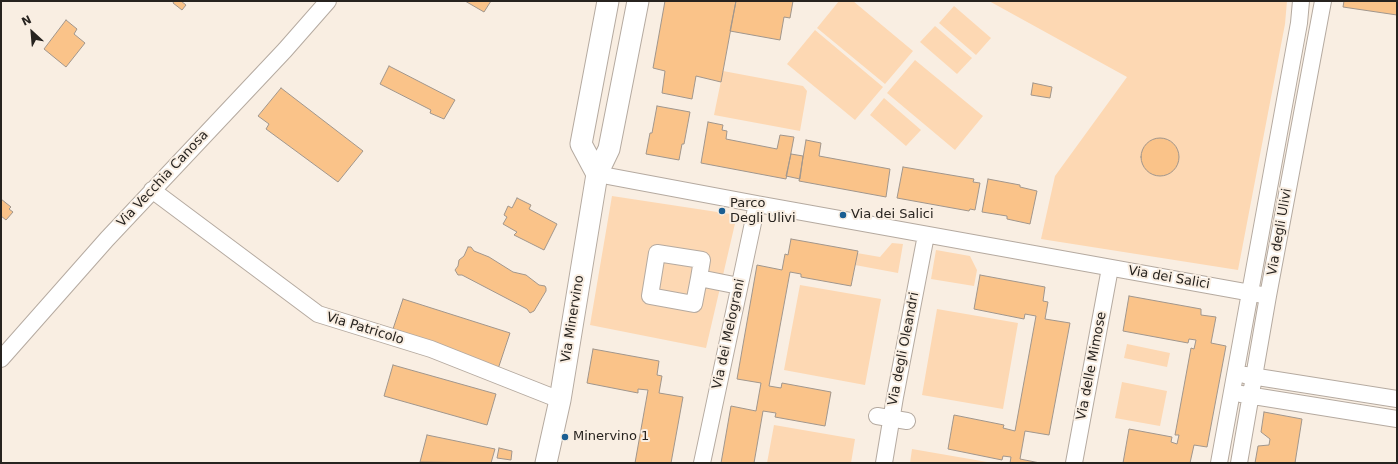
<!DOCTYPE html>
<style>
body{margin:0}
#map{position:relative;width:1398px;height:464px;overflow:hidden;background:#f9eee2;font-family:"DejaVu Sans",sans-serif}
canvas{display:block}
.frame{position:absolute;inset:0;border:2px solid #27231f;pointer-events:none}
.north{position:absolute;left:12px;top:12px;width:40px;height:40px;-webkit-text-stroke:3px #f9eee2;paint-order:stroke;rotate:334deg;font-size:11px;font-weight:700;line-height:16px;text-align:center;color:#27231f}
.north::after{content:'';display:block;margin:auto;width:14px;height:18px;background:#27231f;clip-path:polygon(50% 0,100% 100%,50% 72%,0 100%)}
</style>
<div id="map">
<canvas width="1398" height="464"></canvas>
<div class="frame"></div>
<div class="north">N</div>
</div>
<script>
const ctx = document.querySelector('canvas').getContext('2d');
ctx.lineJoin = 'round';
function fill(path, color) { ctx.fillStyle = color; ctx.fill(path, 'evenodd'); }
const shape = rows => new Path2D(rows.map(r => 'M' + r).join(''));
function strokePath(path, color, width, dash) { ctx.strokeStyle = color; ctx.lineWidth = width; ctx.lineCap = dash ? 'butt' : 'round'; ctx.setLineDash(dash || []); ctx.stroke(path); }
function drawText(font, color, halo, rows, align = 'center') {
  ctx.font = font + ' "DejaVu Sans",sans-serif'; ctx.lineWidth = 4; ctx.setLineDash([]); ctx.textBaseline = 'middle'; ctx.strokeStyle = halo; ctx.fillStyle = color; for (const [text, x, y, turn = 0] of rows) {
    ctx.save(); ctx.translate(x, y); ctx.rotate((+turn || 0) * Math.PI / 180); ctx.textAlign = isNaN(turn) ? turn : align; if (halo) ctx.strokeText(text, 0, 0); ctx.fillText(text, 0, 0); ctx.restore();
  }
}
const green = shape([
 [839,1,853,1,913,51,885,84,817,28],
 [989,1,1287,1,1285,24,1238,270,1041,239,1055,176,1127,77],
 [954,6,991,38,976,55,939,23],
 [935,26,972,58,957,74,920,42],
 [815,30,883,87,855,120,787,64],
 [915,60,983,116,955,150,887,93],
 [723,71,803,86,807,91,800,131,714,115],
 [884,98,921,130,906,146,870,115],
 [612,196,737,215,706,348,590,325],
 [892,243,903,244,898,273,855,265,857,253,880,257],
 [936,250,970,256,977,270,974,286,931,279],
 [800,285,881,299,865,385,784,370],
 [937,309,1018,323,1003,409,922,395],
 [1127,344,1170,353,1167,367,1124,358],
 [1122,382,1167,391,1160,426,1115,418],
 [774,425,855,439,851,463,767,463],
 [912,449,993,463,910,463]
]);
const building = shape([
 [174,1,181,1,186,5,182,10,173,3,174,1],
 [465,1,491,1,484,12,465,1],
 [665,1,736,1,721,82,696,76,692,99,662,93,665,71,653,68,665,1],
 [736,1,793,1,790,18,784,17,780,40,730,31,736,1],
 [1344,1,1397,1,1397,15,1343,7,1344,1],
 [66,20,77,29,74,34,85,43,66,67,44,49,66,20],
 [389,66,455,100,444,119,430,113,431,110,380,84,389,66],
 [1033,83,1052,87,1050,98,1031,95,1033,83],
 [281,88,363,151,338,182,266,129,269,124,258,116,281,88],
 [657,106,690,112,684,144,682,144,679,160,646,154,650,133,652,133,657,106],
 [708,122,723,125,722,130,727,131,726,139,777,149,780,135,794,137,786,179,701,163,708,122],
 '1141 157a19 19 0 1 1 38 0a19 19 0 1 1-38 0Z',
 [806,140,821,143,819,156,890,169,886,197,799,181,806,140],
 [791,154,803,156,800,179,786,176,791,154],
 [903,167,974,179,973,182,980,183,975,210,970,209,969,211,897,198,903,167],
 [988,179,1020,185,1020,187,1037,191,1030,224,1007,219,1007,216,982,212,988,179],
 [517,198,531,205,529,209,557,224,544,250,514,235,517,232,503,224,507,217,504,215,508,206,512,208,517,198],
 [1,199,11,207,9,209,13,212,6,220,1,216,1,199],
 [791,239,858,251,851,286,801,277,801,274,790,272,769,386,781,388,782,383,831,392,825,426,775,417,776,413,763,411,754,463,721,463,731,406,756,411,761,383,737,379,757,265,782,270,785,254,788,255,791,239],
 [468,247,471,247,474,251,489,257,513,272,526,275,539,285,545,286,546,288,546,291,534,311,530,313,527,309,462,275,458,275,455,270,458,266,459,260,464,256,468,247],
 [980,275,1045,287,1043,301,1048,302,1045,319,1070,323,1049,435,1025,431,1020,459,1040,463,1010,463,1011,457,1003,456,1002,460,948,449,954,415,1004,425,1003,428,1015,431,1036,316,1025,314,1024,319,974,309,980,275],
 [1129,296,1201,309,1201,315,1216,317,1211,343,1226,346,1207,447,1194,445,1190,463,1123,463,1129,429,1172,437,1171,442,1177,444,1179,435,1175,435,1191,348,1194,349,1196,340,1189,339,1188,343,1123,331,1129,296],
 [403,299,510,333,498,369,391,335,403,299],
 [593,349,659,361,657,375,662,376,659,393,683,397,671,463,635,463,648,390,638,389,638,393,587,383,593,349],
 [393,365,496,394,487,425,384,396,393,365],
 [1264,412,1302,419,1295,463,1255,463,1258,446,1269,445,1270,439,1261,432,1264,412],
 [427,435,495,449,491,463,420,462,427,435],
 [499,448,512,451,511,460,497,458,499,448]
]);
const minor = shape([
 [597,174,757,204,1268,296],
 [152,190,318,314,431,349,560,400],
 [699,278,694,304,650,296,657,253,702,260,699,278,739,286],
 [1,359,107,239,285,50,328,1],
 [1245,375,1397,399],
 [1241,394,1397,419],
 [877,416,907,421],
 [702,463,757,204],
 [884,463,895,397,926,235],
 [1074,463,1110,268],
 [1219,463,1299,23,1301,1],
 [1239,463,1268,296,1323,1]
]);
const major = shape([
 [597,174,581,144,608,1],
 [546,463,560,400,597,174,609,149,638,1]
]);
const markers = [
 [722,211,4,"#1a5e92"],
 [843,215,4,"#1a5e92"],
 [565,437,4,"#1a5e92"]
];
const streetNames = [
 ["Via Vecchia Canosa",163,179,-47],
 ["Via degli Ulivi",1280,232,-80],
 ["Via dei Salici",1169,278,10],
 ["Via Minervino",573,319,-81],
 ["Via Patricolo",365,329,17],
 ["Via dei Melograni",729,334,-78],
 ["Via degli Oleandri",904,349,-79],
 ["Via delle Mimose",1092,366,-79]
];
const poiNames = [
 ["Parco",730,204],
 ["Degli Ulivi",730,219],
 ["Via dei Salici",851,215],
 ["Minervino 1",573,437]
];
fill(green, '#fdd8b3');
fill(building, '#fac389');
strokePath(building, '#a1968c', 1);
strokePath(minor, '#b5aaa0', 18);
strokePath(major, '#b5aaa0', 23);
strokePath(minor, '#fff', 16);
strokePath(major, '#fff', 21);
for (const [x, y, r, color] of markers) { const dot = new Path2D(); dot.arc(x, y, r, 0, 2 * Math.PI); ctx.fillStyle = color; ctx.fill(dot); strokePath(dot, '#f9eee2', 1.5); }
drawText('13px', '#27231f', '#f9eee2', streetNames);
drawText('13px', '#27231f', '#f9eee2', poiNames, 'left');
</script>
